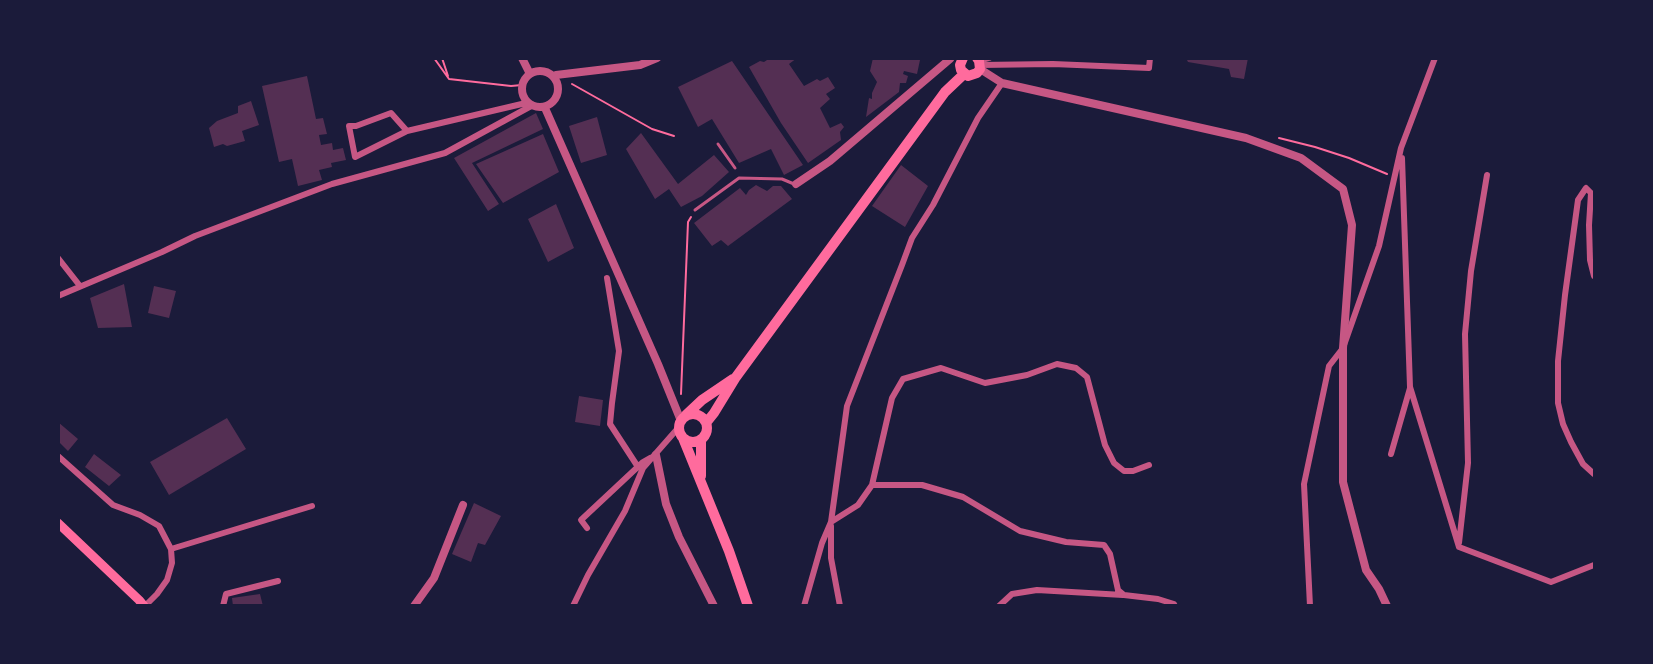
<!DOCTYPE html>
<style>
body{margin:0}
#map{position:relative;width:1653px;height:664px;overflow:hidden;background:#1b1b3a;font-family:Jost,sans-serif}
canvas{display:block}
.frame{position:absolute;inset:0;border:60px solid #1b1b3a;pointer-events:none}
</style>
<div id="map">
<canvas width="1653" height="664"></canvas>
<div class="frame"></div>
</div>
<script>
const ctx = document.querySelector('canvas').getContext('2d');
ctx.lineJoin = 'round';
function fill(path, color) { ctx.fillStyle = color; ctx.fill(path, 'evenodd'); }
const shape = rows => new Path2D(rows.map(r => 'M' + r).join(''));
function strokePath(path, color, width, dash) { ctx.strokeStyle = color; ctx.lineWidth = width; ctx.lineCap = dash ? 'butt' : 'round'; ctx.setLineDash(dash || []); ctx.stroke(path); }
const building = shape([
 [770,58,797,58,789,64,804,86,817,79,820,81,828,77,835,88,826,94,830,99,820,108,830,128,841,123,844,127,840,132,841,140,808,163,781,123,749,67,760,61,764,62],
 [873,58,913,58,920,60,917,74,904,71,903,74,908,76,906,83,900,83,899,92,866,117,869,98,872,99,872,93,877,82,870,71],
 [1186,58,1248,58,1244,79,1231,77,1229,69,1188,62],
 [732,61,803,165,784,175,771,149,739,163,712,119,698,127,678,87],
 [307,76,316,119,323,118,327,134,319,135,321,145,332,143,333,150,343,148,346,160,331,163,332,167,319,170,322,180,298,186,292,159,279,162,262,86],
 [251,101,259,125,242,131,245,141,227,146,223,144,214,147,209,128,217,121,238,113,238,106],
 [536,113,543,129,472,163,499,204,488,211,454,158],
 [597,117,607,155,581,163,569,126],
 [641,133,678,184,714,155,729,172,702,196,681,207,669,189,655,199,626,149],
 [543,134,559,172,503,203,476,164],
 [901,165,928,186,905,227,872,206],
 [756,185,767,191,773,186,781,186,792,199,728,246,721,240,712,246,694,223,740,188,746,195,749,190],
 [556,204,574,248,548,262,528,219],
 [124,284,132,327,98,328,90,298],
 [154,286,176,291,169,318,148,313],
 [579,396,603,400,600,426,575,422],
 [227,418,246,449,169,495,150,462],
 [58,422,78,439,68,451,58,441],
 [94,454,121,475,109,486,85,467],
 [474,503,501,516,485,545,478,543,471,562,452,554],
 [260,594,263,606,233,606,232,598]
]);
const path = shape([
 [434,58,449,79,511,86,522,85],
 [442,58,448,76],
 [572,84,652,129,674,136],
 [1279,138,1315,147,1349,158,1387,174],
 [681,394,688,222,691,217]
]);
const service = shape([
 [718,144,735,168],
 [695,210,739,178,782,179,794,184]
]);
const minor = shape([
 [979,61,989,58],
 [980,65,1053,64,1149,68,1150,58],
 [1002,83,978,118,933,205,912,238,902,265,847,406,831,522,858,505,872,485,892,398,903,379,941,368,985,383,1027,375,1057,364,1076,368,1087,377,1105,445,1114,463,1124,471,1133,471,1149,465],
 [407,131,391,113,356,126,349,126,355,157,407,131,526,103],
 [1402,158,1410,387,1459,547,1551,582,1594,565],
 [58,258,80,286],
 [1594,276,1590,260,1589,225,1591,193,1586,188,1578,200,1565,295,1558,361,1558,403,1563,424,1571,442,1583,464,1594,474],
 [607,278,619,351,612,403,610,424,638,467],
 [58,296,162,252,195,236,332,184,445,153,533,105],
 [1391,454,1410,388],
 [58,456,113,505,140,515,159,526,171,549,172,563,167,580,157,594,145,606],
 [872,485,922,485,963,497,1020,531,1066,542,1104,545,1110,554,1118,590,1124,595,1158,599,1174,604,1175,606],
 [831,526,831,558,840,606],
 [587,528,581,520,643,462,650,458],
 [1459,543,1468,463,1465,334,1471,271,1487,175],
 [171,549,312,506],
 [223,606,226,594,278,581],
 [573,606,588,575,625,511,643,468,679,427],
 [804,606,822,543,831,522],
 [999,606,1012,594,1037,590,1123,595],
 [1310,606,1304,484,1329,366,1343,348,1379,246,1401,148,1435,58]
]);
const tertiary = shape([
 [522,58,530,74],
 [980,69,1002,83,1246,138,1301,158,1343,189,1352,225,1343,348,1343,482,1366,570,1379,589,1387,606],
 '522 89a18 18 0 1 1 36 0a18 18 0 1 1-36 0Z',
 [553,76,556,75,640,65,657,58],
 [545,108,658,364,681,421],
 [796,184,830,161,950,59],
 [656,455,666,504,679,537,714,606],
 [414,606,434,578,463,505]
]);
const secondary = shape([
 [58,523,139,600,144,606]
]);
const trunk = shape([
 [963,58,960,65,961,70,968,76,977,73,980,69,979,61,977,58],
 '679 428a14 14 0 1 1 28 0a14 14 0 1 1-28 0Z',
 [686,415,702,400,733,379],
 [706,423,714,413,736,377,945,92,964,74],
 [683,438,729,551,748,606],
 [701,440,701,476]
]);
fill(building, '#542f53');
strokePath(path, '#ff6b9d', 2);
strokePath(service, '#c65784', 3);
strokePath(minor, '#c65784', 6);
strokePath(tertiary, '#c65784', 8);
strokePath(secondary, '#ff6b9d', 9);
strokePath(trunk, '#ff6b9d', 10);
</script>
